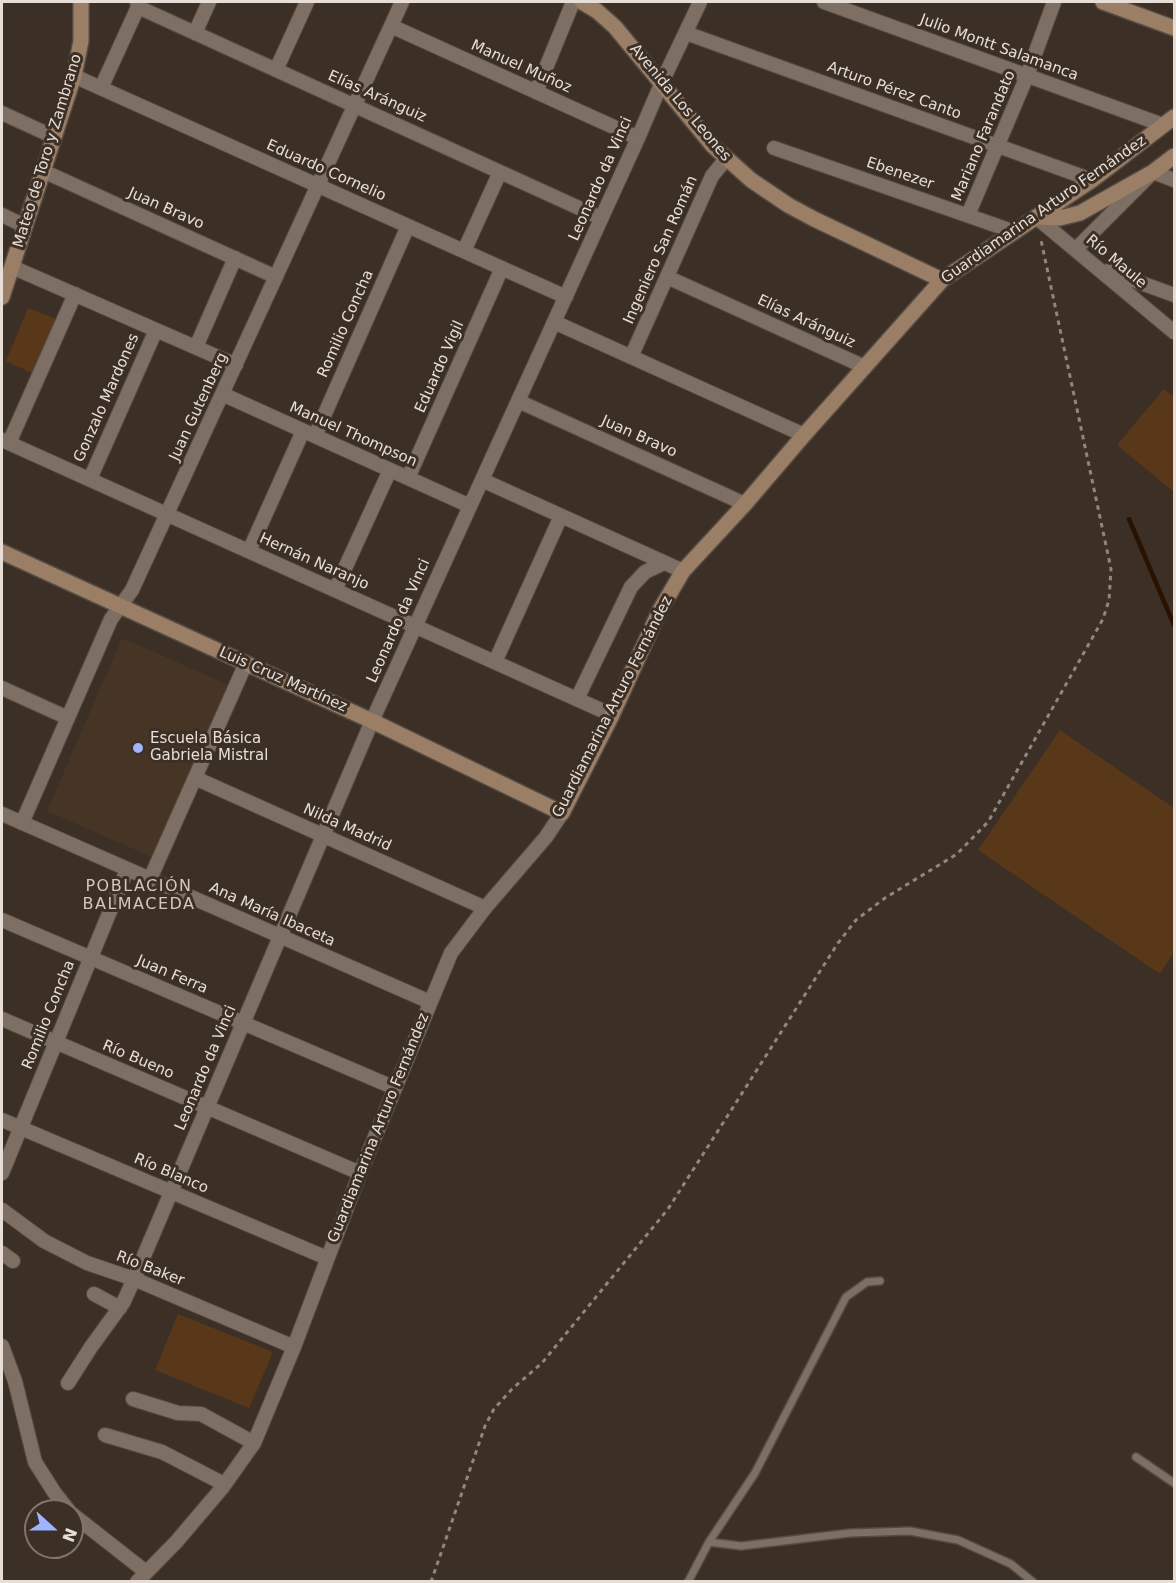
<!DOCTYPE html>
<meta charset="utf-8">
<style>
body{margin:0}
#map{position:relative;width:1176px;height:1583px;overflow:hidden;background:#3c2f25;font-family:"DejaVu Sans",sans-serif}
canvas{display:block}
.frame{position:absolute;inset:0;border:3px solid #e6ded7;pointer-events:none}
.north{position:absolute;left:24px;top:1499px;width:60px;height:60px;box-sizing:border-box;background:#3c2f25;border:2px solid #80756c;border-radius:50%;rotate:111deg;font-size:16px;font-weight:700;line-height:24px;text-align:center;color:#e6ded7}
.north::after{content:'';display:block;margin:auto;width:21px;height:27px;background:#a0b3fd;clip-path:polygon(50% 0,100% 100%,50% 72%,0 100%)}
</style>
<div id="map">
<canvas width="1176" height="1583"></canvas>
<div class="frame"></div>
<div class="north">N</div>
</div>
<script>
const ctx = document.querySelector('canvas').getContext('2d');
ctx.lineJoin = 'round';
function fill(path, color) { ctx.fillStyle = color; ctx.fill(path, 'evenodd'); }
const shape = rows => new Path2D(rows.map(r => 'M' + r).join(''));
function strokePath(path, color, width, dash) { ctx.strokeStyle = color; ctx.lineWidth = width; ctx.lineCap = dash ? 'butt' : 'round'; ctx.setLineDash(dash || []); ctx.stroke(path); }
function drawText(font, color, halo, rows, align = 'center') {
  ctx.font = font + ' "DejaVu Sans",sans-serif'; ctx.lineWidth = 6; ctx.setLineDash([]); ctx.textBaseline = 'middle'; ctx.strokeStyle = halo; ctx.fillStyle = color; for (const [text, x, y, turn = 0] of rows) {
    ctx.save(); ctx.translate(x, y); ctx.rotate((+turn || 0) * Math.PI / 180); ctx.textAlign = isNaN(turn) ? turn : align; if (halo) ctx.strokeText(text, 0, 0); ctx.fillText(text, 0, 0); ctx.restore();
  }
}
const built = shape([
 [122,638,229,685,154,858,47,811]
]);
const green = shape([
 [28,308,56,319,32,373,6,361],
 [1164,389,1174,397,1174,492,1117,445],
 [1060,730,1174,808,1174,952,1160,974,978,850],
 [178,1314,273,1352,249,1408,155,1370]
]);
const stream = shape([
 [1129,519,1174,625]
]);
const path = shape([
 [431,1582,485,1426,494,1409,512,1389,542,1363,668,1209,838,943,856,920,885,898,957,854,988,822,1103,619,1109,600,1111,569,1041,240]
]);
const lane = shape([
 [1136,1457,1174,1483],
 [709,1542,741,1546,850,1533,910,1531,958,1540,1011,1564,1033,1582],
 [688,1582,709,1542,755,1473,846,1297,867,1282,880,1281]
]);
const street = shape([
 [824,2,1163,125],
 [138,7,601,218],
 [391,26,638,138],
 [195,33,209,2],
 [686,33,1092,180],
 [276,70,307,2],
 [74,76,566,297],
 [101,88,138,7,137,2],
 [536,92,573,2],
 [2,113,54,137],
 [774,148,1015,232],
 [43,171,276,277],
 [2,215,25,226],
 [968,215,1027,76,1054,2],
 [1036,217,1174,332],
 [1076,249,1153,172,1174,180],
 [464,251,500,172],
 [12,267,236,365],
 [1108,271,1174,295],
 [667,277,865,367],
 [554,322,804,435],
 [196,347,235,258],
 [631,357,712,176,726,159],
 [222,394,470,506],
 [518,401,745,504],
 [315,436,408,226],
 [2,440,612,715],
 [9,443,75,294],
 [408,478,502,268],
 [90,479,156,330],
 [482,480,683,571],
 [249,551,303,431],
 [335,590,390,470],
 [495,662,561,516],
 [2,688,68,718],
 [577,699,631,587,645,572,664,563],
 [195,778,485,908],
 [2,814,430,1002],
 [22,823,111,619,132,590,402,2],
 [150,879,246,663],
 [2,920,395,1088],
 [2,1019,360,1173],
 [2,1120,327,1258],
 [2,1173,127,870],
 [2,1210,44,1241,87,1263,134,1279,294,1347],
 [2,1253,13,1261],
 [94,1294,120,1308],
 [2,1346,15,1381,35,1462,54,1492,69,1511],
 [68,1383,91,1347,123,1303,134,1279,372,721,638,138,662,82,700,2],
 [133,1399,178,1413,201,1414,254,1443],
 [105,1435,162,1452,224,1484],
 [72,1514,146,1572],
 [137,1582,177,1541,222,1488,254,1443,294,1347,360,1173,451,953,485,908,546,837,562,813]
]);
const secondary = shape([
 [582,2,597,11,615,27,713,146,751,180,788,205,814,219,942,280],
 [1103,2,1174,28],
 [1036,217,1060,218,1080,213,1153,172,1174,156],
 [2,297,74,76,81,41,81,2],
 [2,552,372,721,562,813,612,715,660,610,683,571,745,504,804,435,942,280,1092,180,1174,117]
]);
const markers = [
 [138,748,6,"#a0b3fd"]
];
const streetNames = [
 ["Julio Montt Salamanca",999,48,20],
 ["Manuel Muñoz",521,67,24],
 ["Arturo Pérez Canto",894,91,20],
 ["Elías Aránguiz",377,97,24],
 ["Avenida Los Leones",680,103,50],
 ["Mariano Farandato",984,136,-67],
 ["Mateo de Toro y Zambrano",48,151,-73],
 ["Eduardo Cornelio",326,171,24],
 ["Ebenezer",900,174,19],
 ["Leonardo da Vinci",601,179,-66],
 ["Juan Bravo",166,209,24],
 ["Guardiamarina Arturo Fernández",1044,210,-35],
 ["Ingeniero San Román",661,250,-66],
 ["Río Maule",1116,262,40],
 ["Elías Aránguiz",806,322,25],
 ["Romilio Concha",346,324,-66],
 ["Eduardo Vigil",440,367,-66],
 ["Gonzalo Mardones",107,398,-66],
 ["Juan Gutenberg",199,407,-65],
 ["Manuel Thompson",353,435,24],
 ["Juan Bravo",639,437,24],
 ["Hernán Naranjo",314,562,24],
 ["Leonardo da Vinci",399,621,-66],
 ["Luis Cruz Martínez",283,680,24],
 ["Guardiamarina Arturo Fernández",613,707,-63],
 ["Nilda Madrid",347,828,24],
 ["Ana María Ibaceta",272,915,24],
 ["Juan Ferra",172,975,23],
 ["Romilio Concha",49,1015,-68],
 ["Río Bueno",138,1060,23],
 ["Leonardo da Vinci",206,1068,-67],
 ["Guardiamarina Arturo Fernández",379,1128,-68],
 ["Río Blanco",171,1174,23],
 ["Río Baker",150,1269,21]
];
const poiNames = [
 ["Escuela Básica",150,739],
 ["Gabriela Mistral",150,756]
];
const neighbourhoodNames = [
 ["POBLACIÓN",139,887],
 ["BALMACEDA",139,905]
];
fill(built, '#463525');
fill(green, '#593819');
strokePath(stream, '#291200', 4.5);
strokePath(lane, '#554b42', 10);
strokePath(street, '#554b42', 16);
strokePath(secondary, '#554b42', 18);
strokePath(path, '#91867e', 3, [4.5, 4.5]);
strokePath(lane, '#7d6f63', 7);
strokePath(street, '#7d6f63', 14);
strokePath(secondary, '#9a7e66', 15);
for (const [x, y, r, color] of markers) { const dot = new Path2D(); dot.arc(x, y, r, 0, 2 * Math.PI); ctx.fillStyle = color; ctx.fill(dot); strokePath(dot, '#3c2f25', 2); }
drawText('15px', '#e6ded7', '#3c2f25', streetNames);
drawText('15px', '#e6ded7', '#3c2f25', poiNames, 'left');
ctx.letterSpacing = '1.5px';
drawText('16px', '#d7c7b9', '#3c2f25', neighbourhoodNames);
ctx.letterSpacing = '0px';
</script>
